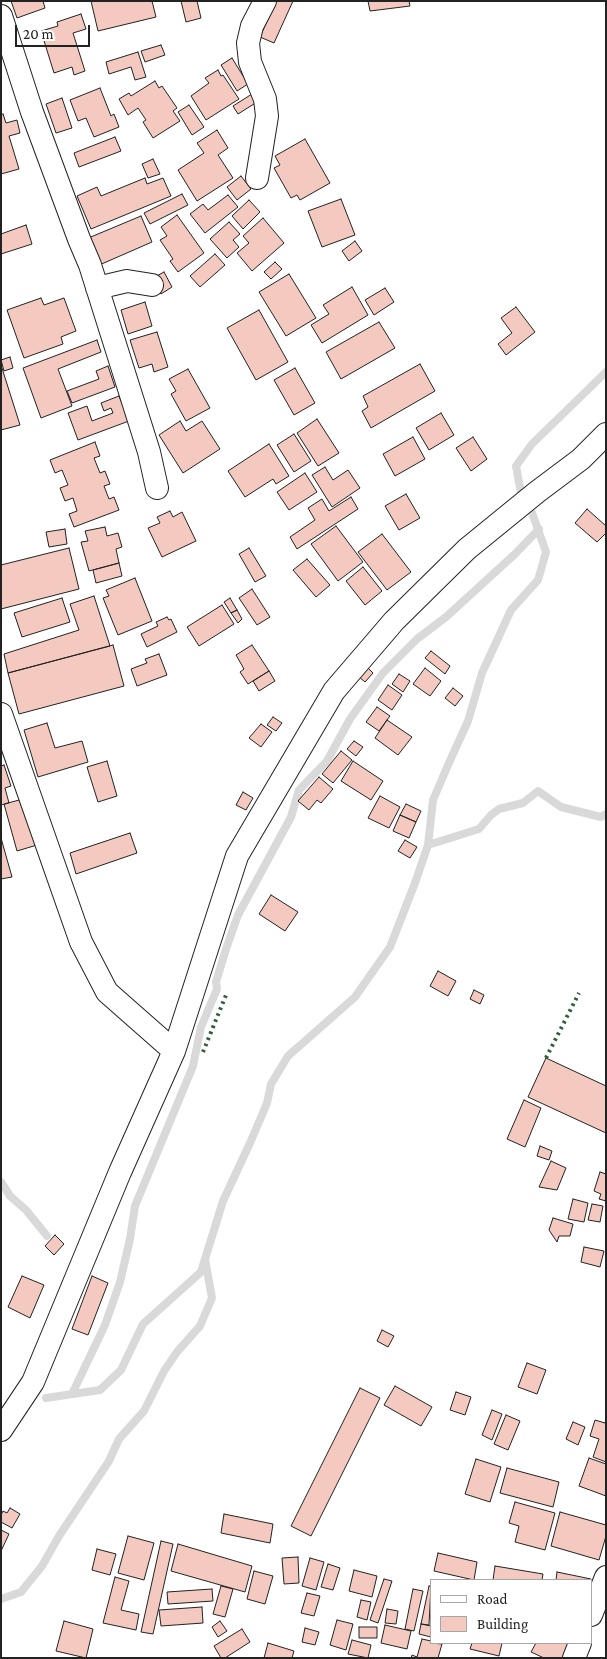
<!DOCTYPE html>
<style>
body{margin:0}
#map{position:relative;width:607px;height:1659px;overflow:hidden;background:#fff;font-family:"Crimson Pro",serif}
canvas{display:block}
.frame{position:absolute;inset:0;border:2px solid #222;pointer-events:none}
.legend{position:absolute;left:430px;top:1579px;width:162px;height:65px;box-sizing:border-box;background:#fff;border:1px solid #a7a7a7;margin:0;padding:6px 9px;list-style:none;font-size:15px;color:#222}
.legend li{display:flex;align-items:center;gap:10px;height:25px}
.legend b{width:25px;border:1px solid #a7a7a7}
.scale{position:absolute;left:15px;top:25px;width:75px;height:22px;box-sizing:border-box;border:2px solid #222;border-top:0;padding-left:6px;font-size:15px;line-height:18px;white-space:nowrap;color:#222;-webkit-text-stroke:4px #fff;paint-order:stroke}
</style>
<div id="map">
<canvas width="607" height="1659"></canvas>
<div class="frame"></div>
<ul class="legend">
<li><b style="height:6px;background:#fff"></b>Road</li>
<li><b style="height:14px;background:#f3c9c0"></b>Building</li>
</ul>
<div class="scale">20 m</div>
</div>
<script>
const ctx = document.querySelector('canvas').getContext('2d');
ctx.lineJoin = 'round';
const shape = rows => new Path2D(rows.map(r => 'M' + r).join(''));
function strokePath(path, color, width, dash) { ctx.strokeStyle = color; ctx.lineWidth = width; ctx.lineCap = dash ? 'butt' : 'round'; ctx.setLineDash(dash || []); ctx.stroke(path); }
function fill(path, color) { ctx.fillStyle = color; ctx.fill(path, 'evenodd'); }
const stream = shape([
 [428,845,479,829,491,815,499,809,523,803,538,791,561,807,601,817,606,814],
 [1,1182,10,1196,26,1210,47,1236],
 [72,1394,105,1325,120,1282,130,1239,135,1206,193,1066,201,1027,217,989,216,982,226,949,238,915,291,817,299,790,327,761,350,719,383,673,417,639,446,617,515,554,539,529],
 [46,1398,100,1390,121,1370,143,1324,201,1272,223,1201,250,1143,267,1103,271,1084,288,1056,355,997,390,947,415,883,428,845,433,800,448,765,468,721,482,673,511,610,538,580,546,552,530,507,521,493,516,466,532,444,606,372],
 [1,1599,21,1592,42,1566,59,1536,109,1461,119,1439,144,1411,164,1371,177,1352,200,1326,212,1298,205,1259]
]);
const building = shape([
 [11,1,43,1,45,8,17,18,11,1],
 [91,1,152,1,156,17,98,31,91,1],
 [181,1,197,1,201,18,186,22,181,1],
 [276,1,293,1,274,43,260,37,276,1],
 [368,1,409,1,410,6,370,11,368,1],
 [81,14,86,29,73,33,85,71,74,75,72,67,54,73,41,31,58,26,57,22,81,14],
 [161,45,165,55,145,62,141,51,161,45],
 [138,52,146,77,135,80,131,67,109,74,106,62,138,52],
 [232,58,248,84,237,91,221,65,232,58],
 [218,70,221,76,223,75,239,99,206,120,191,96,209,83,205,78,218,70],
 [155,81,159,88,162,86,177,108,173,111,180,121,153,138,143,122,146,120,138,108,128,115,119,99,129,93,131,96,155,81],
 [100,88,111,116,114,114,119,127,94,137,86,118,78,121,70,100,100,88],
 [252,94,257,102,238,114,233,106,252,94],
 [62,98,72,128,56,133,46,104,62,98],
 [189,105,204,127,192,135,178,112,189,105],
 [3,114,6,123,17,120,20,133,9,136,19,169,1,174,1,115,3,114],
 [217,130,228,148,218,155,233,178,197,201,178,170,204,153,197,143,217,130],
 [115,137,121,151,79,167,74,153,115,137],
 [305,139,330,183,300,200,297,195,291,198,274,168,280,165,275,156,305,139],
 [153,159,160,174,148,178,142,164,153,159],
 [241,176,251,189,237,200,227,187,241,176],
 [145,178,147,184,163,178,171,196,91,229,77,196,97,187,101,196,145,178],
 [182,194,188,205,150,224,144,213,182,194],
 [228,195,238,207,205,233,190,214,203,204,208,210,228,195],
 [341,199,355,235,322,247,308,211,341,199],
 [249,200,260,212,243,229,232,216,249,200],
 [177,215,204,253,178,272,170,261,173,259,160,240,167,236,161,227,177,215],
 [141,216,152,242,97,266,86,239,141,216],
 [263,218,284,243,252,271,237,253,249,243,243,236,263,218],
 [229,222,240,234,233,240,239,247,227,258,210,239,229,222],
 [26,225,32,244,1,254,1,234,26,225],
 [355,241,362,251,349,261,342,251,355,241],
 [215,254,225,265,200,287,190,276,215,254],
 [275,262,282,269,271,279,264,272,275,262],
 [164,272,172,287,161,294,153,278,164,272],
 [289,274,316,318,286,336,259,292,289,274],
 [352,287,368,315,322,343,311,325,329,314,323,305,352,287],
 [385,288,394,302,374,315,365,300,385,288],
 [41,298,44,305,64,298,76,331,61,337,63,344,24,358,7,310,41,298],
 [145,302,152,326,128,334,121,310,145,302],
 [516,307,535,332,506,355,498,344,512,333,501,318,516,307],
 [259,310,288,362,256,380,227,328,259,310],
 [379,322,395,348,341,379,326,352,379,322],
 [157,332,168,367,154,372,152,364,139,368,130,340,157,332],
 [97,340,101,352,58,369,72,406,41,418,23,368,97,340],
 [10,357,13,368,4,371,1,360,10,357],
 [420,364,435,391,371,428,362,411,368,407,363,396,420,364],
 [1,365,20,425,1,430,1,365],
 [108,366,115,387,72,403,67,391,99,379,96,371,108,366],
 [295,368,315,403,294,415,274,380,295,368],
 [188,369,210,408,186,421,171,394,176,391,169,379,188,369],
 [119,396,129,421,78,440,68,413,87,406,92,421,113,413,111,408,104,411,101,403,119,396],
 [441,413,454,435,429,450,416,428,441,413],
 [317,419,339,453,318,466,297,433,317,419],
 [180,421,186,431,202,421,220,449,183,473,159,435,180,421],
 [294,434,311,461,294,472,277,445,294,434],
 [413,437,425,459,395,476,383,454,413,437],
 [473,437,487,459,471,471,456,448,473,437],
 [95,442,100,456,94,458,100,473,105,471,110,484,104,486,109,499,114,497,119,510,74,527,69,514,77,511,73,498,65,501,60,488,68,485,62,470,55,473,50,460,95,442],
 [269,444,289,476,276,484,273,479,245,497,228,471,269,444],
 [325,467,333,480,348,470,360,488,332,507,312,475,325,467],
 [305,473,317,492,289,510,277,492,305,473],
 [406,494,420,518,399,530,385,506,406,494],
 [351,497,358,509,297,549,290,537,315,520,308,508,322,499,329,511,351,497],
 [587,509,606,526,606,533,597,542,575,523,587,509],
 [170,511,173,517,182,512,196,541,162,557,148,528,160,523,157,517,170,511],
 [336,526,363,562,338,581,311,544,336,526],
 [105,527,107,536,118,533,122,547,116,549,119,563,89,571,81,542,88,541,85,531,105,527],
 [65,529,67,544,49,547,46,532,65,529],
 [382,534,411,572,387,590,358,552,382,534],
 [69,548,79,589,1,609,1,565,69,548],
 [249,548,266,576,255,582,239,554,249,548],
 [307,559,330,585,316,597,293,570,307,559],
 [119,563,122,576,96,583,93,570,119,563],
 [363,567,382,591,365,605,346,581,363,567],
 [135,578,152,621,118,635,103,598,109,596,106,590,135,578],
 [252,589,270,617,257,625,239,598,252,589],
 [94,596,110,646,8,673,4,654,79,630,70,604,94,596],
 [62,598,70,622,22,637,14,613,62,598],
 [230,598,237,610,231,613,224,602,230,598],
 [222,605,234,624,199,646,187,627,222,605],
 [237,610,242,619,238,623,231,613,237,610],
 [167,617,169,620,171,619,177,632,147,647,141,634,158,626,156,622,167,617],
 [113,645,124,686,19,714,8,673,113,645],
 [252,645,269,671,248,684,240,672,244,669,236,655,252,645],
 [431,651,450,666,445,674,425,658,431,651],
 [159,654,167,675,137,686,131,669,147,663,145,659,159,654],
 [366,666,373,673,365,682,358,676,366,666],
 [425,668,441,681,430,696,413,684,425,668],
 [269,671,275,681,259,691,253,681,269,671],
 [399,674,410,681,403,692,392,684,399,674],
 [388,685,402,695,392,710,378,700,388,685],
 [453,688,463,696,455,706,445,698,453,688],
 [377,707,390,716,379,731,366,722,377,707],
 [273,717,282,723,276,731,267,725,273,717],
 [387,720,412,737,398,755,375,738,387,720],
 [47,723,55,748,82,741,88,762,38,777,24,730,47,723],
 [261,724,272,732,261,747,249,738,261,724],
 [354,741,363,747,356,756,347,749,354,741],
 [341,751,352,760,333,783,322,774,341,751],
 [107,761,117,796,98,802,87,767,107,761],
 [353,761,383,781,371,800,341,781,353,761],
 [4,765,11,786,5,788,9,803,1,805,1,766,4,765],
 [319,777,333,789,321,803,317,800,309,810,298,801,319,777],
 [243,792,253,798,246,810,236,805,243,792],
 [380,796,400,807,389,828,368,818,380,796],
 [23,799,37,845,17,851,4,804,23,799],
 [406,804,421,811,416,822,400,815,406,804],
 [400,815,416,822,409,838,393,831,400,815],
 [130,833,137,853,76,874,70,853,130,833],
 [1,838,12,877,1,879,1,838],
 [405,840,417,847,410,858,398,851,405,840],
 [271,895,298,912,285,931,259,914,271,895],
 [438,971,456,981,448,996,430,986,438,971],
 [474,990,484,995,480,1004,470,999,474,990],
 [546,1058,606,1086,606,1133,528,1097,546,1058],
 [524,1100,541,1108,525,1147,507,1139,524,1100],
 [540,1146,552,1151,549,1160,537,1156,540,1146],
 [551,1161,566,1168,557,1190,539,1187,551,1161],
 [600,1172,606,1174,606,1201,599,1199,601,1194,594,1191,600,1172],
 [573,1199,588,1203,584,1222,568,1219,573,1199],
 [592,1204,603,1206,600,1222,588,1220,592,1204],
 [553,1218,573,1224,570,1236,559,1236,557,1242,549,1230,553,1218],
 [55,1235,64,1244,54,1255,45,1246,55,1235],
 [584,1247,604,1251,600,1267,581,1262,584,1247],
 [22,1276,44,1285,30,1318,8,1307,22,1276],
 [92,1276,108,1283,88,1335,72,1329,92,1276],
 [382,1330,394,1336,388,1347,377,1341,382,1330],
 [527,1363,546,1370,537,1394,518,1387,527,1363],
 [395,1386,432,1407,421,1426,384,1405,395,1386],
 [360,1388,380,1398,311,1536,291,1526,360,1388],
 [456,1392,471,1397,465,1415,450,1410,456,1392],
 [492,1410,502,1414,492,1440,482,1435,492,1410],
 [506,1415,520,1421,508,1450,494,1444,506,1415],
 [606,1419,606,1462,593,1457,599,1439,590,1436,595,1420,605,1423,606,1419],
 [573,1422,585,1427,578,1445,566,1439,573,1422],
 [589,1458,606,1464,606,1496,579,1486,589,1458],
 [476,1459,501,1467,490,1502,465,1494,476,1459],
 [507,1468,559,1482,553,1507,500,1493,507,1468],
 [515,1502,555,1513,545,1550,515,1542,519,1526,509,1523,515,1502],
 [10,1508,20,1514,12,1528,1,1522,1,1515,3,1511,7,1513,10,1508],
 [560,1512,606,1525,606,1536,599,1560,551,1546,560,1512],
 [224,1514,273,1524,270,1543,221,1533,224,1514],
 [1,1530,9,1534,1,1551,1,1530],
 [128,1536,154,1543,144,1580,118,1573,128,1536],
 [161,1541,173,1544,153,1634,141,1632,161,1541],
 [178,1544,252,1566,245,1592,171,1571,178,1544],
 [97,1549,116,1554,110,1575,92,1570,97,1549],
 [438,1553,477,1562,474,1580,434,1571,438,1553],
 [298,1557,299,1583,284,1584,282,1558,298,1557],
 [310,1558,324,1562,316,1590,302,1586,310,1558],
 [328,1564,340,1568,333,1590,321,1587,328,1564],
 [495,1566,543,1574,542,1580,493,1580,495,1566],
 [354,1570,377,1576,372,1597,349,1591,354,1570],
 [254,1571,273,1576,265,1604,247,1599,254,1571],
 [557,1572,591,1579,591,1580,556,1580,557,1572],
 [115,1577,129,1581,121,1610,139,1614,136,1630,103,1623,115,1577],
 [384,1579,392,1581,378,1623,370,1620,384,1579],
 [221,1586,233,1589,225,1617,213,1614,221,1586],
 [429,1586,431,1586,429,1625,421,1624,429,1586],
 [212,1589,213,1601,168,1604,167,1592,212,1589],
 [413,1589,423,1591,414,1631,405,1629,413,1589],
 [307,1593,320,1596,314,1616,301,1613,307,1593],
 [361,1600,371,1602,367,1620,357,1617,361,1600],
 [202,1607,203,1623,161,1626,159,1610,202,1607],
 [387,1609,398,1611,396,1624,385,1623,387,1609],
 [337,1620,353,1624,346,1650,330,1645,337,1620],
 [64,1621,93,1629,86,1658,56,1651,64,1621],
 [220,1621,227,1631,218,1637,212,1627,220,1621],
 [421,1624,431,1626,431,1637,419,1634,421,1624],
 [385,1625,411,1631,407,1649,381,1643,385,1625],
 [359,1627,377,1627,377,1638,359,1638,359,1627],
 [305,1628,319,1632,315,1645,302,1642,305,1628],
 [242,1629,250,1642,225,1658,221,1658,214,1646,242,1629],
 [422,1639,431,1641,431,1643,442,1644,438,1658,411,1658,412,1655,417,1657,422,1639],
 [352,1640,371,1645,368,1658,348,1654,352,1640],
 [268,1643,294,1651,292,1658,264,1658,268,1643],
 [472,1643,502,1643,499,1656,470,1649,472,1643],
 [536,1643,569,1643,563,1658,544,1658,531,1652,536,1643]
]);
const street = shape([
 [1,16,32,112,79,239,90,265,149,452,157,488],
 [257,178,267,116,265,99,250,62,248,43,252,26,265,1],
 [97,288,127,281,152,285],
 [1,714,81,942,107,992,174,1051],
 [1,1430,33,1382,120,1172,174,1051,237,856,334,691,394,621,467,549,537,492,581,459,606,434],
 [591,1615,606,1577],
 [574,1658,580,1643]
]);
const hedge = shape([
 [203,1052,226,995],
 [546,1058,579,993]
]);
strokePath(stream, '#d9d9d9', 8);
fill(building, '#f3c9c0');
strokePath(building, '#222', 1);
strokePath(street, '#222', 24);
strokePath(street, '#fff', 22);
strokePath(hedge, '#2f5e38', 4, [2.5, 4]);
</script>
